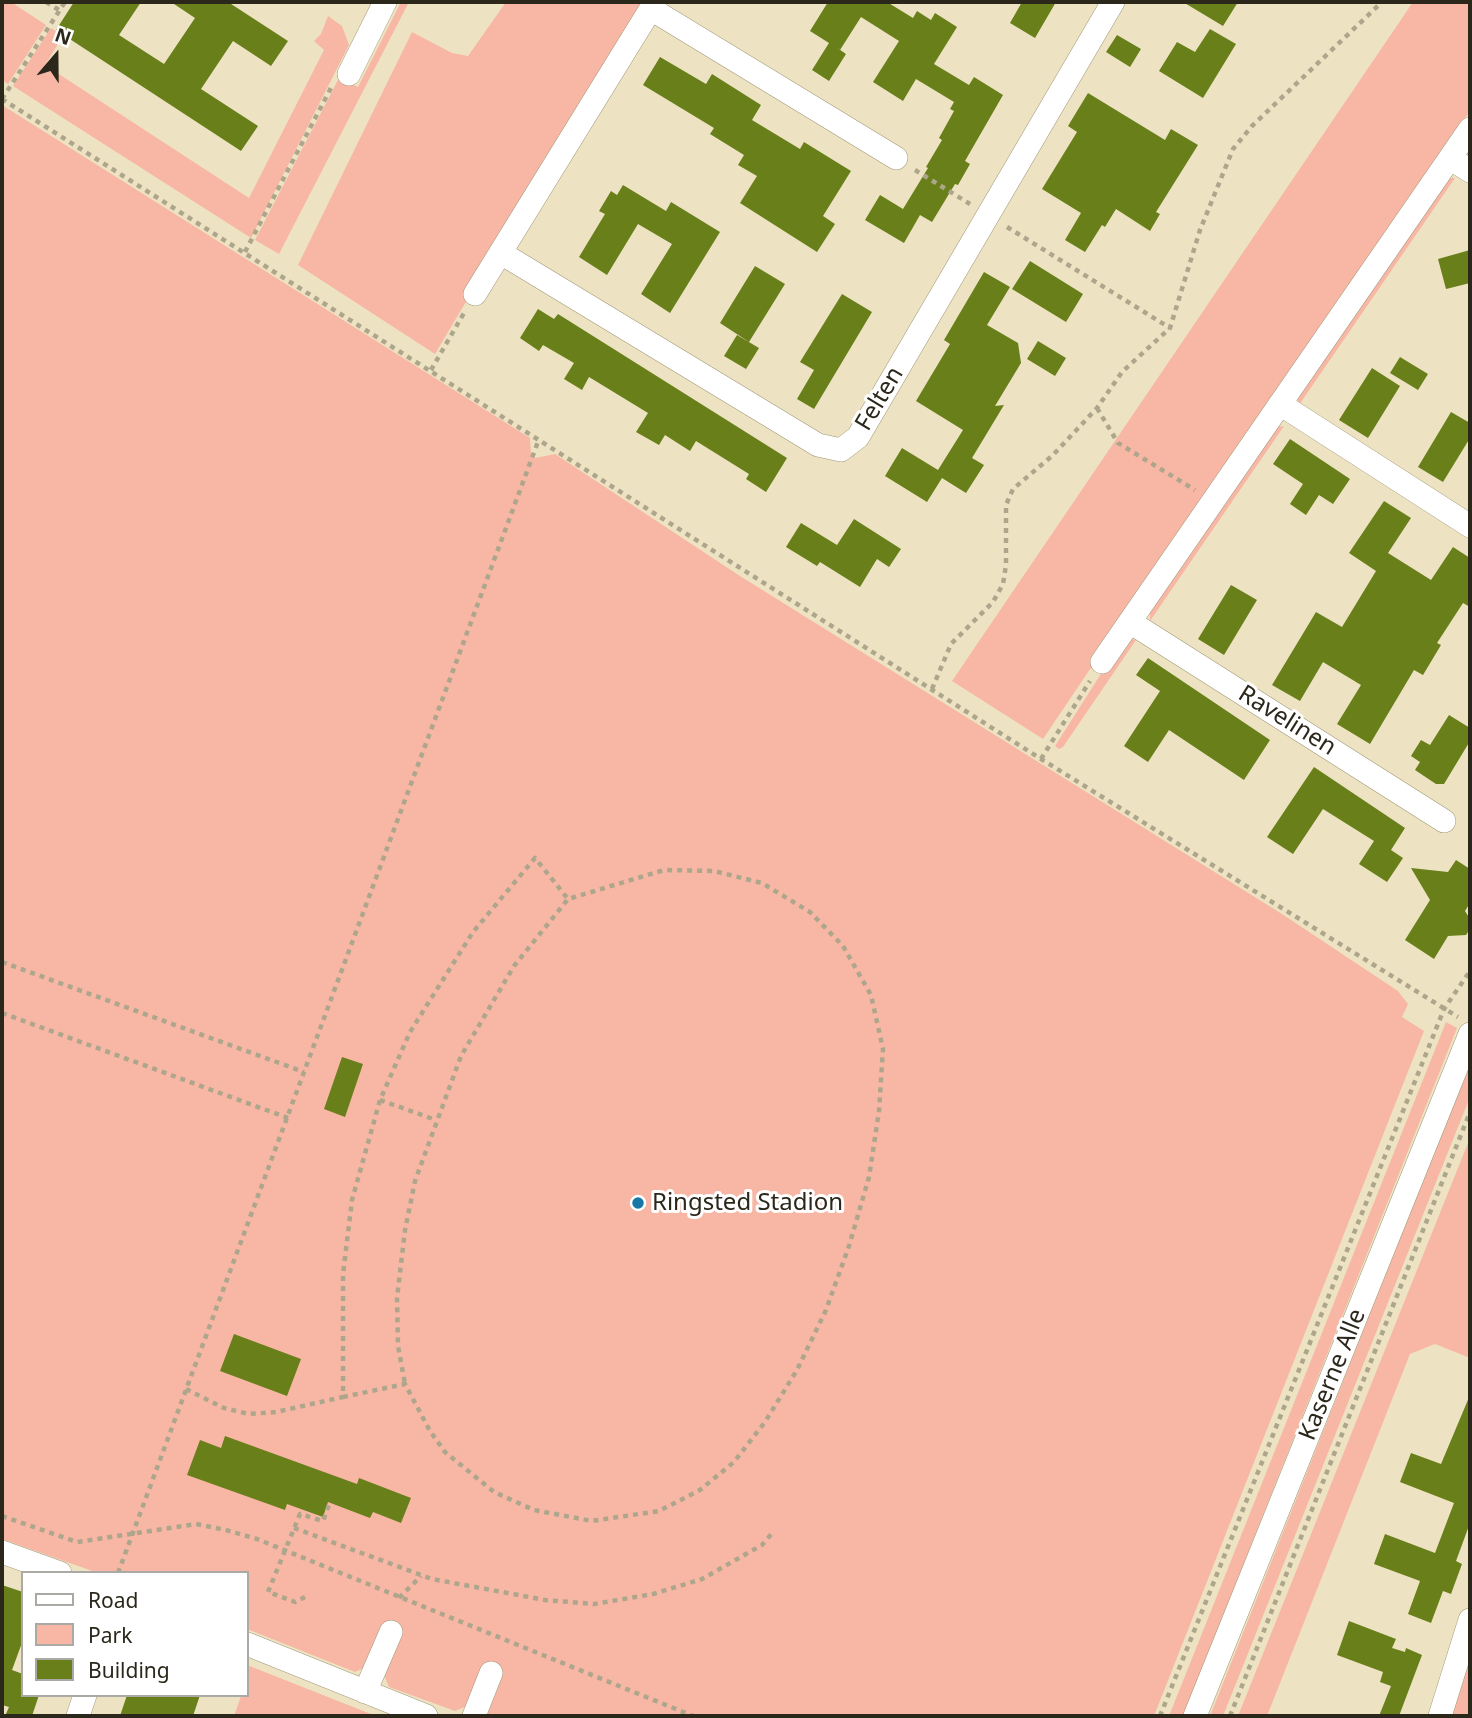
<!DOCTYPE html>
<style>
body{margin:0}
#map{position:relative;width:1472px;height:1718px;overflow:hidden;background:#ede3c2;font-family:"Noto Sans",sans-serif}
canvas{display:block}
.frame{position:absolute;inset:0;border:4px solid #2b271b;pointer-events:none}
.legend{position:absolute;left:21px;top:1571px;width:228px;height:126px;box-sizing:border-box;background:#fff;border:2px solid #aaa9a4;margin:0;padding:9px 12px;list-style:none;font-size:21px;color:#2b271b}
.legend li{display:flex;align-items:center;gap:14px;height:35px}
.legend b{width:35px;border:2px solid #aaa9a4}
.north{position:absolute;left:21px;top:21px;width:70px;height:70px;-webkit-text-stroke:5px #fff;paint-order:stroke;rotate:20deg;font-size:19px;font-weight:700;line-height:28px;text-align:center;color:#2b271b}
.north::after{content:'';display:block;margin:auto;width:24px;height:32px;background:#2b271b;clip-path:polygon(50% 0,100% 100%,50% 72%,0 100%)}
</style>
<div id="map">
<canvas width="1472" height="1718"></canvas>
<div class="frame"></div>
<ul class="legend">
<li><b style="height:9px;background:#fff"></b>Road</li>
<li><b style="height:19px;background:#f8b7a5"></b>Park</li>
<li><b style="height:19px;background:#687f1a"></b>Building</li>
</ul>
<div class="north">N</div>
</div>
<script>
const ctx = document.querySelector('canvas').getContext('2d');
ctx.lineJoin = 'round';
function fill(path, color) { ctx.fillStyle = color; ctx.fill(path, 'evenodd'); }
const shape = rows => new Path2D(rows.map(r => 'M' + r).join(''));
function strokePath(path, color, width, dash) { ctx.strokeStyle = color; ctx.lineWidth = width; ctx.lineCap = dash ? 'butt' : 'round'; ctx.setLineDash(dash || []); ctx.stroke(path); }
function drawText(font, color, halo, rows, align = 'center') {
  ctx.font = font + ' "Noto Sans",sans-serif'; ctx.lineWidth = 6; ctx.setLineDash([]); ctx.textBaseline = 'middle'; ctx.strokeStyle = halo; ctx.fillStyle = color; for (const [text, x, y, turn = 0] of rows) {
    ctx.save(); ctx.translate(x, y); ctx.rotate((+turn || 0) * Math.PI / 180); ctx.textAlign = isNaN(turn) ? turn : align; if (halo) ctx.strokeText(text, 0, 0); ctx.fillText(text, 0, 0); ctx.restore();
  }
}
const green = shape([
 [2,2,11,2,46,25,8,84,2,80],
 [401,2,409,2,279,254,255,240,339,78,358,87],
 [506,2,644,2,435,354,298,265,412,32,452,53,468,56],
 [1413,2,1470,2,1470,111,1321,326,1043,739,952,681],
 [328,16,342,26,349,45,251,238,13,86,51,28,63,36,45,65,249,198,324,50,314,41,321,34],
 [2,105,530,438,531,455,535,458,555,454,740,576,1282,914,1398,991,1408,1004,1402,1017,1424,1031,1154,1716,482,1716,483,1714,465,1707,455,1711,389,1687,384,1675,366,1667,355,1672,247,1629,247,1573,120,1573,113,1571,110,1573,98,1573,2,1539],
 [1447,178,1455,178,1299,405,1297,395],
 [1284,426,1150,621,1150,608,1276,427],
 [1131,639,1136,640,1063,747,1059,749,1055,746,1104,669],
 [1446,1022,1457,1028,1183,1716,1169,1716],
 [1470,1062,1470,1097,1223,1716,1210,1716],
 [1470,1138,1470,1358,1435,1344,1410,1354,1267,1716,1238,1716],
 [1470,1644,1470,1716,1455,1716,1449,1712],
 [247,1665,376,1716,234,1716,241,1696,239,1695,247,1695]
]);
const building = shape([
 [74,2,141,2,119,35,164,64,195,18,171,2,228,2,288,41,271,66,233,41,201,89,258,126,241,151,56,30],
 [828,2,887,2,913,18,917,11,931,20,935,13,957,27,934,64,969,85,974,77,1003,95,965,161,970,164,958,185,955,184,932,222,920,215,904,243,865,220,880,195,903,209,928,168,926,167,942,140,939,138,954,111,950,109,954,102,916,79,903,101,873,82,899,41,861,17,840,50,836,47,846,54,829,81,812,70,829,43,810,31],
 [1022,2,1056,2,1035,38,1010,23],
 [1183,2,1238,2,1223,26],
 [1210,29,1236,44,1203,98,1159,71,1177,42,1195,52],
 [1117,35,1141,49,1130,67,1106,52],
 [660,57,706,84,712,74,761,105,752,120,800,149,804,142,851,171,823,216,835,224,817,252,740,203,757,176,738,165,744,155,710,134,714,128,643,85],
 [1088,93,1165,140,1171,129,1198,145,1156,212,1160,214,1150,231,1116,209,1105,227,1102,225,1085,252,1065,240,1081,213,1042,189,1077,132,1068,126],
 [623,185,666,211,671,202,720,232,670,313,641,294,672,244,638,224,607,275,579,257,605,214,599,211,611,191,617,195],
 [1470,250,1470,283,1446,289,1438,259],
 [1030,261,1083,294,1066,322,1012,289],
 [755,266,785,284,749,342,720,323],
 [984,272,1010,287,987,325,1018,343,1021,363,995,406,1004,405,972,458,984,465,966,493,942,478,927,502,885,476,902,448,938,470,963,430,916,401,950,344,944,340],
 [842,294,872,312,814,409,797,399,814,370,800,362],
 [538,309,554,319,558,314,787,458,766,492,746,479,749,474,696,441,690,451,665,435,659,445,636,432,648,413,589,377,582,390,564,379,574,363,543,345,539,351,520,338],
 [737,335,759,348,746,369,724,356],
 [1038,341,1066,358,1055,376,1027,359],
 [1400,357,1428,374,1418,390,1390,373],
 [1372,368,1400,386,1368,438,1339,420],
 [1451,412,1470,423,1470,438,1443,482,1418,467],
 [1290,439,1350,479,1333,504,1319,495,1306,515,1290,504,1303,484,1273,464],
 [1384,501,1411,518,1388,553,1431,580,1453,547,1470,558,1470,607,1463,603,1437,643,1441,645,1423,675,1414,670,1370,744,1337,724,1361,685,1323,662,1300,701,1272,685,1316,612,1342,627,1376,571,1349,553],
 [854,519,901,549,889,567,877,559,860,587,820,562,817,566,786,547,801,523,837,545],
 [1231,585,1257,600,1224,655,1198,639],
 [1148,658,1270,740,1244,780,1169,730,1148,762,1124,746,1160,691,1136,675],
 [1449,715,1470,728,1470,741,1444,784,1436,784,1415,770,1420,762,1411,756,1421,740,1430,745],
 [1314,767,1405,828,1391,850,1403,858,1387,882,1359,864,1374,841,1323,809,1293,854,1267,837],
 [1456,860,1470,869,1470,903,1465,911,1470,919,1470,929,1466,935,1448,936,1434,959,1405,940,1430,900,1411,868,1448,872],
 [342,1057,363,1064,345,1117,324,1109],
 [234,1334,301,1359,287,1396,220,1371],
 [1470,1395,1470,1523,1456,1561,1462,1564,1451,1594,1443,1591,1431,1623,1408,1614,1420,1581,1374,1564,1385,1534,1435,1553,1454,1503,1400,1482,1411,1453,1441,1464],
 [225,1436,357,1484,359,1478,411,1498,401,1523,373,1512,370,1518,328,1502,323,1517,287,1504,285,1510,187,1475,200,1440,221,1448],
 [2,1585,23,1592,23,1640,12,1670,23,1674,23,1695,39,1695,32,1716,5,1716,9,1707,2,1705],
 [1349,1621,1396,1639,1392,1648,1405,1652,1406,1648,1422,1655,1399,1716,1379,1716,1391,1686,1380,1682,1383,1672,1337,1655],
 [127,1695,200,1695,193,1716,120,1716]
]);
const path = shape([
 [46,2,59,10],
 [2,99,1041,759,1458,1017],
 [2,99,65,2],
 [915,170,970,204],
 [1007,227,1170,328],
 [245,252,332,86],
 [431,370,464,313],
 [1097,408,1118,443,1195,490],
 [932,689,951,644,993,602,1003,584,1006,565,1006,505,1013,489,1053,455,1097,408,1122,372,1170,328,1200,230,1233,149,1252,126,1382,2],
 [1041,759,1090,681],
 [2,962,304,1072],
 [2,1013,288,1118],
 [380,1100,436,1120],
 [186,1389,224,1408,249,1414,276,1412,343,1397,343,1274,352,1200,380,1100,410,1032,473,932,535,858,568,899],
 [343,1397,405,1384,430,1431,445,1452,494,1492,534,1510,592,1521,659,1511,700,1490,734,1462,765,1422,797,1370,826,1310,849,1246,869,1177,879,1111,883,1049,871,995,843,946,810,912,762,883,714,871,664,870,568,899,514,966,461,1056,415,1181,405,1230,397,1298,398,1346,405,1384],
 [2,1516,77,1542,196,1524,226,1530,257,1539,693,1716],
 [294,1528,432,1579,545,1600,594,1604,653,1594,702,1579,762,1545,774,1531],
 [118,1573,539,439],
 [305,1597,295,1602,268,1592,300,1514,323,1521,329,1505],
 [399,1598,421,1576],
 [1160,1716,1444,1009,1470,971],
 [1230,1716,1470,1112]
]);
const minor = shape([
 [651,9,896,158],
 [349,74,385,2],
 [1450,158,1470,171],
 [501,253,818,445,841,450,858,437,1113,2],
 [475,294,655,2],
 [1280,404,1470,526],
 [1130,622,1444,821],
 [1102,662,1470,129],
 [2,1552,60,1573],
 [247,1644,426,1716],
 [365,1692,391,1632],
 [78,1716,85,1695],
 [474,1716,491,1673],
 [1195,1716,1470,1034],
 [1440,1716,1470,1620]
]);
const markers = [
 [638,1203,7,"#1877a4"]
];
const streetNames = [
 ["Felten",880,399,-59],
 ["Ravelinen",1287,721,32],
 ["Kaserne Alle",1333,1375,-68]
];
const poiNames = [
 ["Ringsted Stadion",652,1203]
];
fill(green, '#f8b7a5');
fill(building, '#687f1a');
strokePath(minor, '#a09778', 24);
strokePath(path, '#aea68c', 4.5, [5, 5]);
strokePath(minor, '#fff', 23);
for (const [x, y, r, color] of markers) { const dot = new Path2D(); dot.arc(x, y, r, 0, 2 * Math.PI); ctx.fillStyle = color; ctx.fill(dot); strokePath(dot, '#fff', 2.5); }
drawText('24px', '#2b271b', '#fff', streetNames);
drawText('24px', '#2b271b', '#fff', poiNames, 'left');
</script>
